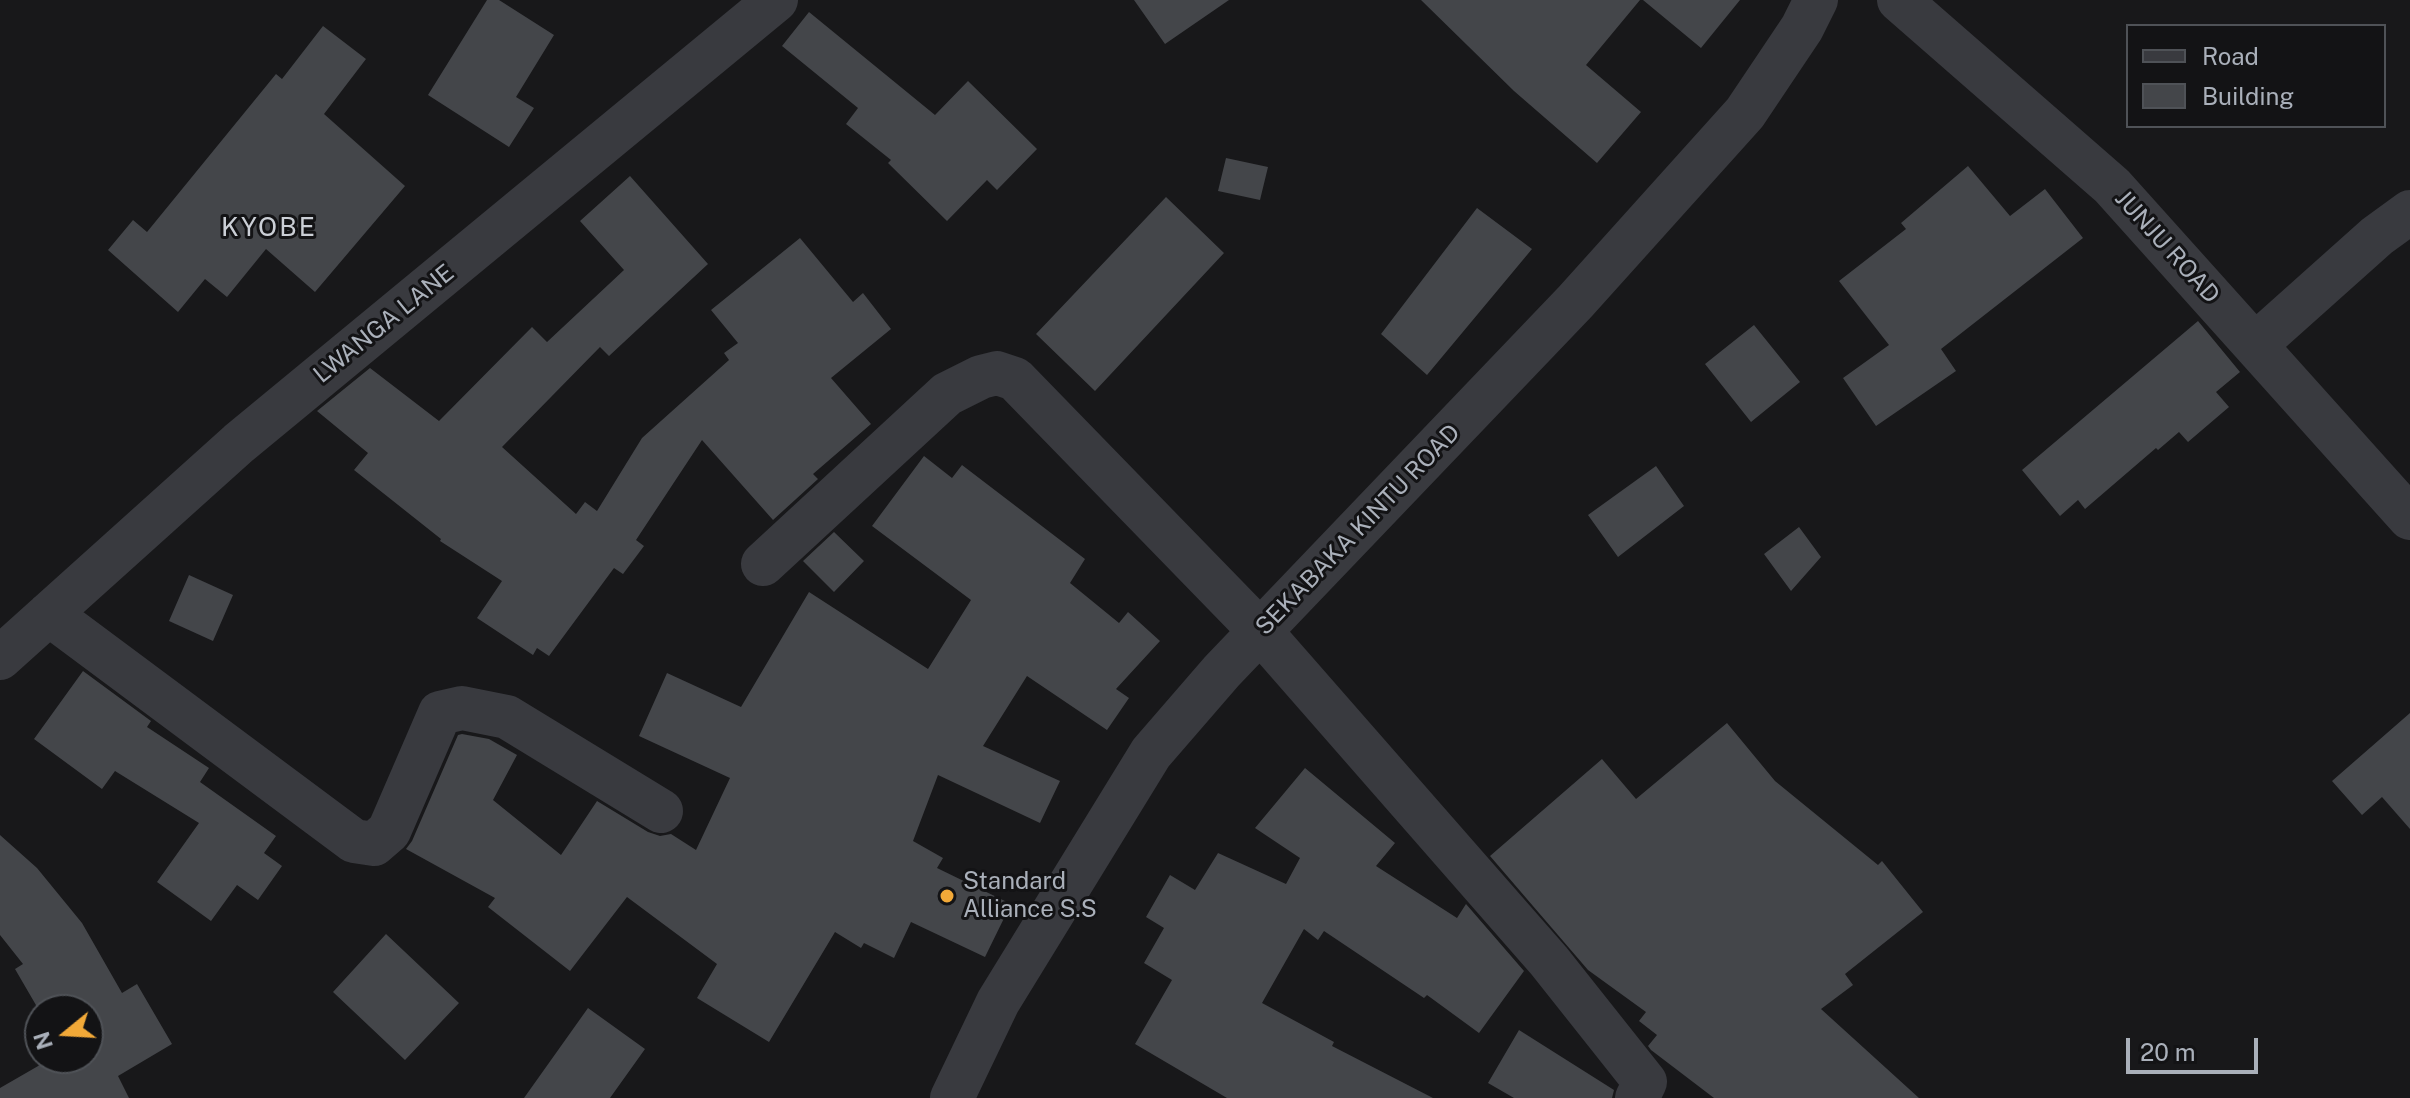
<!DOCTYPE html>
<style>
body{margin:0}
#map{position:relative;width:2410px;height:1098px;overflow:hidden;background:#18181a;font-family:"Public Sans",sans-serif}
canvas{display:block}
.legend{position:absolute;left:2126px;top:24px;width:260px;height:104px;box-sizing:border-box;background:#131315;border:2px solid #4f5257;margin:0;padding:10px 14px;list-style:none;font-size:24px;color:#aab0ba}
.legend li{display:flex;align-items:center;gap:16px;height:40px}
.legend b{width:40px;border:2px solid #4f5257}
.north{position:absolute;left:24px;top:994px;width:80px;height:80px;box-sizing:border-box;background:#131315;border:2px solid #4f5257;border-radius:50%;rotate:252deg;font-size:22px;font-weight:700;line-height:32px;text-align:center;color:#aab0ba}
.north::after{content:'';display:block;margin:auto;width:28px;height:36px;background:#f2a938;clip-path:polygon(50% 0,100% 100%,50% 72%,0 100%)}
.scale{position:absolute;left:2126px;top:1038px;width:132px;height:36px;box-sizing:border-box;border:4px solid #aab0ba;border-top:0;padding-left:10px;font-size:24px;line-height:28px;white-space:nowrap;color:#aab0ba;-webkit-text-stroke:6px #131315;paint-order:stroke}
</style>
<div id="map">
<canvas width="2410" height="1098"></canvas>
<ul class="legend">
<li><b style="height:10px;background:#393a3f"></b>Road</li>
<li><b style="height:22px;background:#44464a"></b>Building</li>
</ul>
<div class="north">N</div>
<div class="scale">20 m</div>
</div>
<script>
const ctx = document.querySelector('canvas').getContext('2d');
ctx.lineJoin = 'round';
function fill(path, color) { ctx.fillStyle = color; ctx.fill(path, 'evenodd'); }
const shape = rows => new Path2D(rows.map(r => 'M' + r).join(''));
function strokePath(path, color, width, dash) { ctx.strokeStyle = color; ctx.lineWidth = width; ctx.lineCap = dash ? 'butt' : 'round'; ctx.setLineDash(dash || []); ctx.stroke(path); }
function drawText(font, color, halo, rows, align = 'center') {
  ctx.font = font + ' "Public Sans",sans-serif'; ctx.lineWidth = 6; ctx.setLineDash([]); ctx.textBaseline = 'middle'; ctx.strokeStyle = halo; ctx.fillStyle = color; for (const [text, x, y, turn = 0] of rows) {
    ctx.save(); ctx.translate(x, y); ctx.rotate((+turn || 0) * Math.PI / 180); ctx.textAlign = isNaN(turn) ? turn : align; if (halo) ctx.strokeText(text, 0, 0); ctx.fillText(text, 0, 0); ctx.restore();
  }
}
const building = shape([
 [487,0,499,0,554,35,516,97,534,108,509,147,428,95],
 [1134,0,1229,0,1165,44],
 [1421,0,1640,0,1586,65,1641,112,1597,163,1514,91],
 [1643,0,1740,0,1701,48],
 [809,12,935,115,968,81,1037,149,997,190,987,180,947,221,888,163,891,160,846,124,858,108,782,46],
 [323,26,366,59,324,114,405,186,315,292,266,249,227,297,205,279,178,312,108,250,133,220,147,232,276,74,282,79],
 [1226,158,1268,167,1260,200,1218,191],
 [1968,166,2010,216,2045,189,2083,238,1941,349,1956,371,1876,426,1843,378,1889,345,1839,281,1906,229,1901,223],
 [630,176,708,264,609,356,600,347,502,447,576,514,585,502,597,511,642,438,729,360,724,353,738,343,711,310,800,238,853,302,863,293,891,329,831,378,871,424,813,474,818,479,773,520,702,440,636,540,644,546,623,574,614,568,549,656,537,648,533,655,477,618,502,581,440,541,441,539,354,470,368,453,317,411,370,368,439,421,532,327,547,342,624,270,580,221],
 [1166,197,1224,253,1095,391,1036,334],
 [1477,208,1532,249,1427,375,1381,334],
 [2198,321,2240,372,2216,392,2229,407,2188,442,2179,432,2158,450,2156,448,2085,509,2078,500,2060,516,2022,470],
 [1754,325,1800,382,1751,422,1705,364],
 [924,456,952,478,962,465,1085,559,1070,583,1119,623,1128,612,1160,641,1116,689,1129,698,1107,730,1027,676,983,746,1060,781,1040,823,938,775,913,841,943,858,937,868,1011,904,985,957,911,922,894,958,864,943,861,948,835,932,769,1042,697,998,717,964,627,897,570,971,488,907,495,898,406,849,412,841,458,735,462,734,489,739,517,755,493,800,561,855,597,801,648,832,660,836,671,834,696,850,730,778,639,736,667,673,741,707,809,592,928,669,971,600,872,526],
 [1656,466,1684,506,1618,557,1588,515],
 [1799,527,1821,557,1791,591,1764,554],
 [834,532,864,561,834,592,803,561],
 [189,575,233,595,213,641,169,621],
 [83,671,151,721,147,727,209,768,200,782,276,836,264,853,282,866,258,900,237,885,211,921,157,882,199,823,115,771,102,789,34,739],
 [2410,713,2410,829,2382,797,2362,815,2332,781],
 [1727,723,1775,781,1878,865,1882,861,1923,912,1845,974,1853,985,1821,1009,1919,1098,1714,1098,1651,1050,1648,1046,1657,1035,1639,1021,1646,1012,1588,970,1490,856,1602,759,1636,799],
 [1305,768,1395,843,1376,866,1457,918,1466,904,1524,971,1479,1033,1427,995,1424,998,1324,931,1318,940,1304,929,1262,1003,1334,1042,1332,1046,1433,1098,1227,1098,1135,1044,1172,980,1144,963,1164,928,1146,917,1170,875,1195,890,1218,853,1286,884,1300,858,1255,828],
 [0,835,37,868,82,923,122,993,137,984,172,1044,118,1076,129,1098,0,1098,0,1088,52,1058,88,1058,88,1010,40,1012,15,969,23,964,0,935],
 [386,934,459,1003,405,1060,333,992],
 [588,1008,645,1049,610,1098,524,1098],
 [1519,1030,1614,1090,1612,1098,1514,1098,1488,1083]
]);
const street = shape([
 [1899,0,2112,186,2410,518],
 [2255,345,2377,236,2410,212],
 [763,564,947,394,981,377,997,373,1015,379,1261,632,1549,961,1645,1082,1637,1098],
 [49,614,354,841,374,844,389,831,440,713,462,708,507,717,661,811],
 [0,658,239,443,776,0],
 [952,1098,998,1002,1151,753,1222,671,1575,302,1745,113,1802,28,1816,0]
]);
const markers = [
 [947,896,8,"#f2a938"]
];
const streetNames = [
 ["JUNJU ROAD",2167,247,48],
 ["LWANGA LANE",384,324,-39],
 ["SEKABAKA KINTU ROAD",1358,530,-46]
];
const poiNames = [
 ["Standard",963,882],
 ["Alliance S.S",963,910]
];
const neighbourhoodNames = [
 ["KYOBE",269,228]
];
fill(building, '#44464a');
strokePath(street, '#393a3f', 44);
for (const [x, y, r, color] of markers) { const dot = new Path2D(); dot.arc(x, y, r, 0, 2 * Math.PI); ctx.fillStyle = color; ctx.fill(dot); strokePath(dot, '#131315', 3); }
drawText('24px', '#aab0ba', '#131315', streetNames);
drawText('24px', '#aab0ba', '#131315', poiNames, 'left');
ctx.letterSpacing = '2px';
drawText('26px', '#cbcfd6', '#131315', neighbourhoodNames);
ctx.letterSpacing = '0px';
</script>
